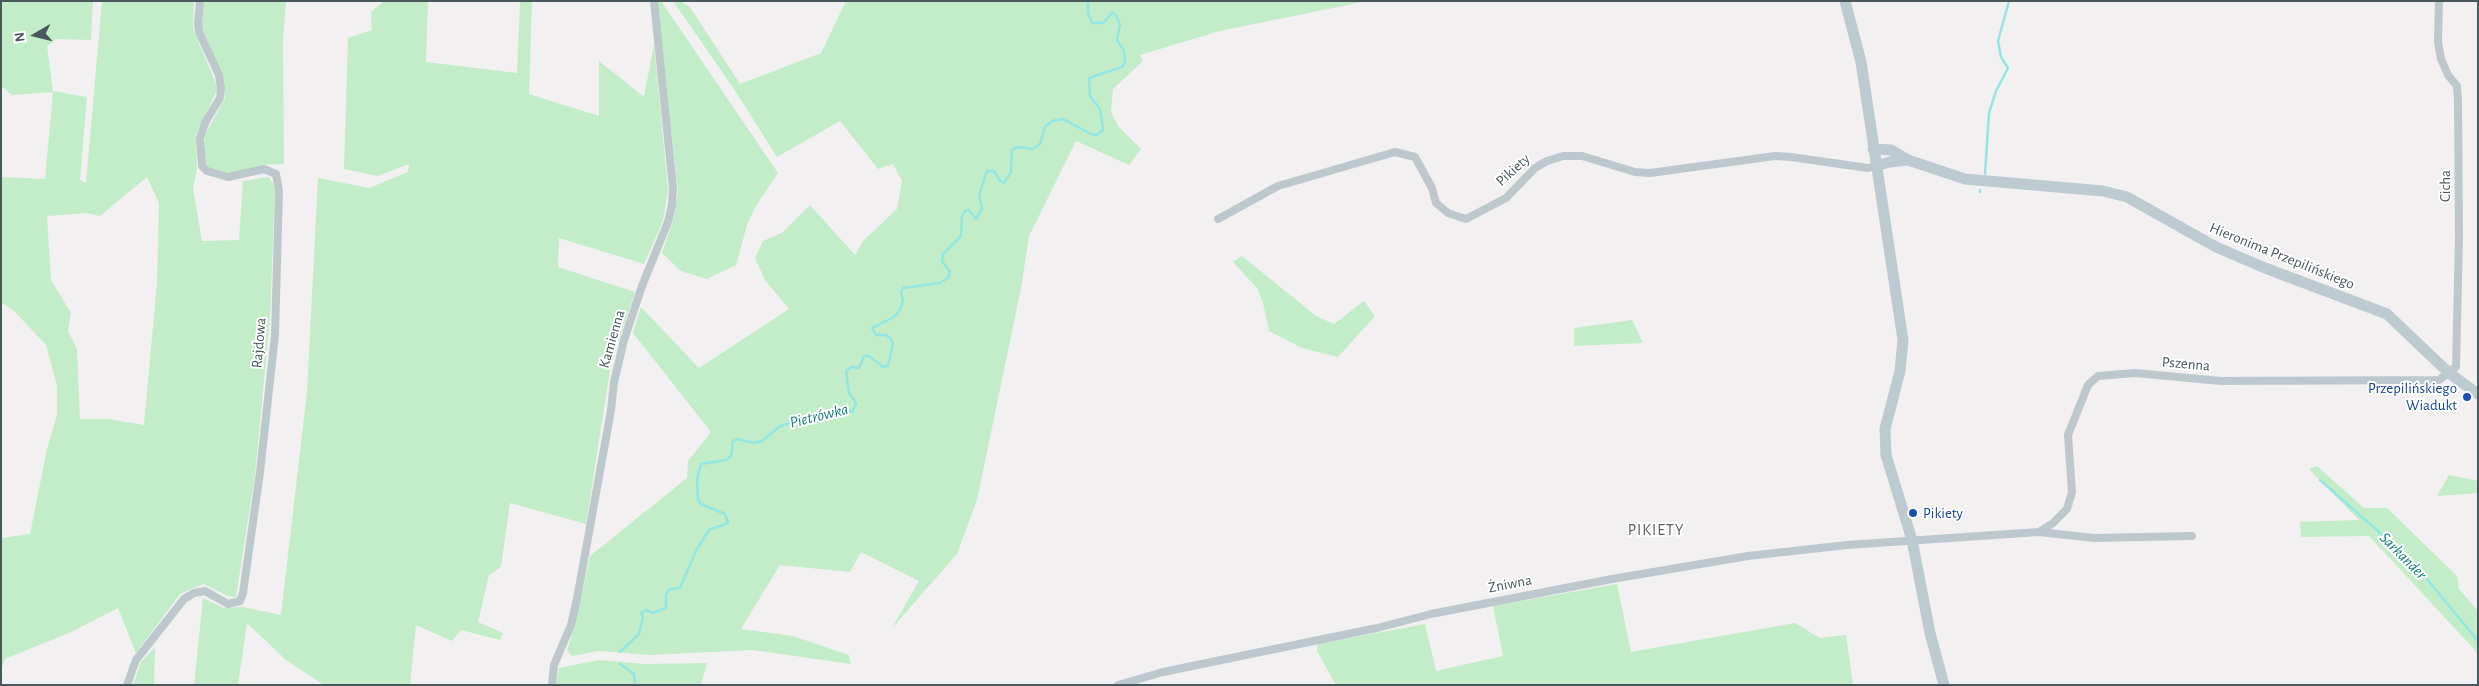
<!DOCTYPE html>
<meta charset="utf-8">
<style>
body{margin:0}
#map{position:relative;width:2479px;height:686px;overflow:hidden;background:#f2f0f1;font-family:"Alegreya Sans",sans-serif}
canvas{display:block}
.frame{position:absolute;inset:0;border:2px solid #49585c;pointer-events:none}
.north{position:absolute;left:10px;top:10px;width:50px;height:50px;-webkit-text-stroke:4px #fff;paint-order:stroke;rotate:262deg;font-size:14px;font-weight:700;line-height:20px;text-align:center;color:#49585c}
.north::after{content:'';display:block;margin:auto;width:18px;height:22px;background:#49585c;clip-path:polygon(50% 0,100% 100%,50% 72%,0 100%)}
</style>
<div id="map">
<canvas width="2479" height="686"></canvas>
<div class="frame"></div>
<div class="north">N</div>
</div>
<script>
const ctx = document.querySelector('canvas').getContext('2d');
ctx.lineJoin = 'round';
function fill(path, color) { ctx.fillStyle = color; ctx.fill(path, 'evenodd'); }
const shape = rows => new Path2D(rows.map(r => 'M' + r).join(''));
function strokePath(path, color, width, dash) { ctx.strokeStyle = color; ctx.lineWidth = width; ctx.lineCap = dash ? 'butt' : 'round'; ctx.setLineDash(dash || []); ctx.stroke(path); }
function drawText(font, color, halo, rows, align = 'center') {
  ctx.font = font + ' "Alegreya Sans",sans-serif'; ctx.lineWidth = 4; ctx.setLineDash([]); ctx.textBaseline = 'middle'; ctx.strokeStyle = halo; ctx.fillStyle = color; for (const [text, x, y, turn = 0] of rows) {
    ctx.save(); ctx.translate(x, y); ctx.rotate((+turn || 0) * Math.PI / 180); ctx.textAlign = isNaN(turn) ? turn : align; if (halo) ctx.strokeText(text, 0, 0); ctx.fillText(text, 0, 0); ctx.restore();
  }
}
const green = shape([
 [1,1,93,1,91,40,57,39,47,46,53,91,87,97,80,180,86,183,102,1,194,1,193,29,218,88,196,135,197,169,193,188,202,241,239,240,243,181,269,177,275,188,270,318,255,475,236,597,228,596,203,584,180,594,136,653,118,608,71,632,5,659,1,670,1,538,30,534,47,449,57,415,57,386,46,345,14,311,1,302,1,177,45,179,53,92,12,95,1,86],
 [147,177,159,203,157,283,144,425,108,419,80,419,77,349,68,331,71,313,51,280,47,216,87,213,100,216],
 [202,1,286,1,283,39,284,164,262,165,242,172,227,174,214,172,207,166,204,158,205,135,225,98,224,80,201,26],
 [384,1,428,1,426,62,517,73,520,1,532,1,529,94,599,116,599,61,644,97,654,44,668,189,663,221,644,264,559,238,558,267,635,292,611,364,586,524,510,503,501,567,489,575,478,622,503,633,500,640,461,630,452,641,416,625,410,685,324,685,286,660,247,623,238,685,194,685,203,598,224,608,243,607,281,615,307,392,318,178,369,188,408,172,409,164,378,176,344,169,348,38,372,30,371,12],
 [657,1,661,1,778,173,756,206,747,225,736,265,707,279,681,271,662,253,673,221,678,192],
 [673,1,680,1,690,7,740,84,821,53,846,1,1367,1,1220,31,1140,55,1143,61,1113,89,1111,112,1118,126,1141,149,1129,165,1076,141,1029,236,1021,288,977,500,957,554,892,628,919,581,861,552,850,572,780,565,741,629,793,636,849,655,851,664,753,650,649,655,599,651,572,656,567,651,578,613,590,556,687,478,688,461,711,432,633,333,641,307,699,368,789,309,765,280,755,258,763,241,782,233,810,205,855,255,863,241,897,209,902,181,893,164,878,169,840,121,777,157,734,89],
 [1242,256,1316,316,1334,324,1364,301,1375,316,1338,357,1302,348,1269,331,1263,303,1257,288,1233,262],
 [1632,320,1643,343,1574,346,1574,328],
 [2317,466,2364,508,2387,508,2457,576,2459,589,2478,611,2478,656,2474,649,2369,536,2301,537,2300,522,2359,520,2309,469],
 [2449,475,2478,481,2478,493,2437,496],
 [1617,584,1631,652,1795,623,1820,638,1846,635,1853,685,1336,685,1317,651,1318,644,1425,624,1436,671,1503,656,1493,606],
 [155,647,154,685,133,685,141,662],
 [599,660,645,664,707,663,701,685,556,685,559,668]
]);
const stream = shape([
 [1985,174,1989,113,1996,91,2008,68,2001,57,1998,41,2009,1],
 [1980,190,1980,192],
 [2320,480,2413,562,2478,641],
 [620,652,639,634,643,617,641,613,647,610,653,613,666,608,666,594,670,589,680,588,696,551,709,530,728,523,725,514,701,504,698,500,697,479,701,464,726,460,731,456,733,441,738,439,753,443,762,441,779,427,789,423,853,411,856,403,849,393,846,371,852,367,859,368,864,356,869,356,883,367,888,366,893,344,891,339,886,335,876,335,872,328,894,317,900,310,903,301,901,292,903,288,940,283,948,278,950,272,942,261,943,254,961,236,962,217,965,211,969,210,976,219,982,209,979,195,987,171,994,171,1000,181,1004,183,1011,172,1012,150,1017,147,1033,149,1040,144,1045,127,1052,121,1063,119,1091,134,1097,135,1103,130,1100,109,1090,96,1089,78,1122,67,1125,62,1124,51,1117,40,1120,25,1117,17,1113,12,1103,23,1092,23,1088,13,1088,1],
 [620,664,634,674,635,685]
]);
const street = shape([
 [1218,219,1278,186,1395,152,1415,157,1432,188,1436,203,1448,213,1466,219,1506,198,1535,168,1547,161,1563,156,1582,156,1635,172,1650,173,1775,156,1791,157,1868,168,1875,166],
 [2039,532,2053,523,2067,509,2072,492,2068,435,2088,385,2098,376,2135,373,2221,381,2439,380,2456,367,2459,237,2458,101,2457,86,2448,75,2441,59,2438,42,2439,1],
 [127,685,136,660,184,599,194,593,205,591,228,604,240,601,243,593,260,472,275,335,279,191,276,174,264,169,228,177,207,171,202,166,200,138,206,121,220,98,221,88,219,75,199,32,198,24,200,1],
 [552,685,554,665,571,625,577,599,611,410,614,382,624,340,642,286,668,222,672,205,673,188,654,1],
 [1118,685,1163,672,1377,628,1431,614,1612,579,1748,556,1847,545,2039,532,2094,538,2192,536]
]);
const secondary = shape([
 [1845,1,1861,62,1903,340,1900,371,1885,429,1886,455,1912,540,1930,633,1944,685],
 [1873,149,1891,150,1908,160,1965,179,2103,191,2127,197,2216,247,2265,268,2387,314,2449,373,2478,394],
 [1875,166,1890,162,1908,160]
]);
const markers = [
 [2467,397,5,"#1a4fb4"],
 [1913,513,5,"#1a4fb4"]
];
const streetNames = [
 ["Pikiety",1513,170,-42],
 ["Cicha",2445,186,-90],
 ["Hieronima Przepilińskiego",2282,256,22],
 ["Kamienna",612,339,-74],
 ["Rajdowa",259,343,-85],
 ["Pszenna",2186,364,5],
 ["Żniwna",1510,584,-11]
];
const transitNames = [
 ["Przepilińskiego",2457,388],
 ["Wiadukt",2457,405],
 ["Pikiety",1923,513,"left"]
];
const waterNames = [
 ["Pietrówka",819,416,-14],
 ["Sarkander",2403,556,45]
];
const neighbourhoodNames = [
 ["PIKIETY",1656,530]
];
fill(green, '#c2edc8');
strokePath(stream, '#92e6e3', 2.5);
strokePath(street, '#bdc8cc', 8);
strokePath(secondary, '#bdcbd0', 11);
for (const [x, y, r, color] of markers) { const dot = new Path2D(); dot.arc(x, y, r, 0, 2 * Math.PI); ctx.fillStyle = color; ctx.fill(dot); strokePath(dot, '#fff', 2); }
drawText('15px', '#49585c', '#fff', streetNames);
drawText('15px', '#164399', '#fff', transitNames, 'right');
drawText('italic 16px', '#157e7a', '#fff', waterNames);
ctx.letterSpacing = '1px';
drawText('16px', '#5d6265', '#fff', neighbourhoodNames);
ctx.letterSpacing = '0px';
</script>
